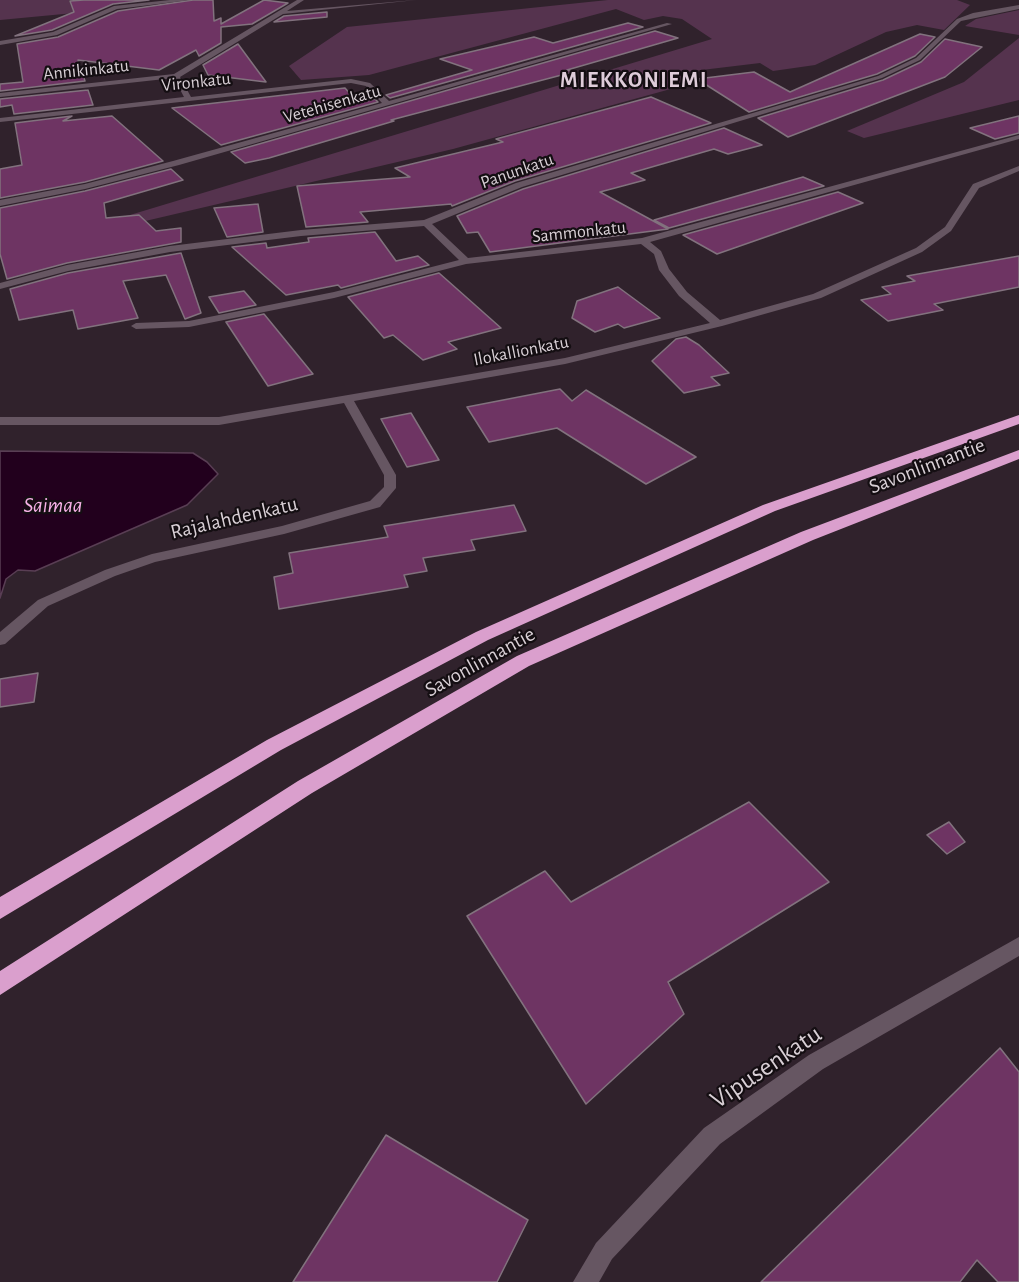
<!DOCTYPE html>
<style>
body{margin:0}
canvas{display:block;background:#30222c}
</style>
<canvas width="1019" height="1282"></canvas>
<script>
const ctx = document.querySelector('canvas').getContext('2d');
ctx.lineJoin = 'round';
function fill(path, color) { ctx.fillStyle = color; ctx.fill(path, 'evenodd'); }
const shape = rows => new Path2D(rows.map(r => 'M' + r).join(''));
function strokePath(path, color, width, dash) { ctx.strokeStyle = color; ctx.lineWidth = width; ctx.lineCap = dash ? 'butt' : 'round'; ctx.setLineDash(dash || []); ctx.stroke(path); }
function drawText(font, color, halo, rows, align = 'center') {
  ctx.font = font + ' "Alegreya Sans",sans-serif'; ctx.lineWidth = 4.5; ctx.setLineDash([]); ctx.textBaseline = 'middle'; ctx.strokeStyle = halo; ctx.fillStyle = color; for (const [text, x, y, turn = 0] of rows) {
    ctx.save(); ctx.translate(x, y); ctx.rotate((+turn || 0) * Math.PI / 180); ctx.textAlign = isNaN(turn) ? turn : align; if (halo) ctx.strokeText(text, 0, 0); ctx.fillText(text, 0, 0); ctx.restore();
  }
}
const green = shape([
 [0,0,69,0,74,13,0,20],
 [608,0,957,0,970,5,944,30,917,25,886,32,815,65,773,71,760,63,685,72,679,86,667,90,453,149,0,255,0,247,130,215,712,39,682,19,663,16,644,20,616,9,369,75,301,80,289,66,347,27],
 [1019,10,1019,35,965,26,976,19],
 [1019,38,1019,100,864,138,847,131,964,82]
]);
const water = shape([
 [0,451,193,453,207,462,218,474,187,505,35,571,18,570,6,579,0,598,0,451]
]);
const building = shape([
 [84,0,149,0,113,4,52,30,15,36,74,12,70,1,84,0],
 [193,0,213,0,214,21,221,18,221,24,264,0,288,3,252,24,221,27,221,43,199,56,196,50,159,70,78,60,85,81,0,91,0,84,23,82,17,44,58,37,118,11,193,0],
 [327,12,327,17,274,22,284,16,327,12],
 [628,23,643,27,390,98,386,95,472,70,440,59,534,37,553,43,628,23],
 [655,31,678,38,567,70,573,72,391,120,394,121,269,158,245,163,231,152,655,31],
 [920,34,935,37,915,56,877,74,749,112,697,79,754,72,790,92,920,34],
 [945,39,982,47,945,77,788,137,758,118,883,80,921,62,945,39],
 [238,44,266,82,208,75,203,65,238,44],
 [345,88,358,103,375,99,378,102,221,145,172,108,345,88],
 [88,90,93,105,14,114,12,105,0,107,0,99,88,90],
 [651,97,711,123,515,181,452,206,451,204,360,212,368,222,306,227,297,186,410,177,395,168,503,142,496,139,651,97],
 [72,116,63,121,112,116,163,161,85,182,0,198,0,169,22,165,15,123,72,116],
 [1019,116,1019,133,995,139,970,128,1019,116],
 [724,128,762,145,728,154,714,149,631,173,645,180,600,192,668,229,490,252,478,232,467,233,457,216,523,189,724,128],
 [171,169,183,180,104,203,106,218,139,215,156,231,181,228,181,242,67,263,7,279,0,254,0,208,85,191,171,169],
 [803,177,824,186,669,228,654,220,803,177],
 [838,192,863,203,717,254,683,235,838,192],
 [258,204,263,232,227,237,214,208,258,204],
 [375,232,396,261,418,256,429,265,341,288,338,285,286,295,232,247,266,243,267,248,309,242,308,238,375,232],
 [181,253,201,313,185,319,166,275,123,281,138,318,78,329,73,310,19,320,10,289,68,273,181,253],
 [1019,256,1019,287,934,304,943,310,888,321,861,300,891,294,882,287,915,281,907,276,1019,256],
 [439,273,501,328,448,342,457,349,423,360,393,335,384,338,348,297,439,273],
 [618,287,660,318,624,328,618,324,595,332,572,318,577,301,618,287],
 [244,291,256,305,219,313,209,297,244,291],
 [264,314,313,374,268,386,226,322,264,314],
 [686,337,699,345,729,373,711,377,720,385,684,393,652,361,676,339,686,337],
 [560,389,572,401,586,390,696,457,646,484,557,428,489,442,467,407,560,389],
 [411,413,439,460,407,467,381,419,411,413],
 [514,505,526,531,471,540,475,550,423,558,427,571,404,575,408,587,279,609,274,577,293,573,289,553,388,537,384,526,514,505],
 [38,673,34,702,0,707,0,679,38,673],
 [749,802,829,882,668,982,684,1014,586,1104,467,916,545,871,571,902,749,802],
 [949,822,965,842,947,854,927,835,949,822],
 [1000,1048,1019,1072,1019,1282,998,1282,977,1260,960,1282,761,1282,1000,1048],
 [386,1135,528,1220,497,1282,293,1282,386,1135]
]);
const minor = shape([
 [170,0,191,0,117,9,57,35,0,45,0,41,53,32,114,6,170,0],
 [297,0,304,0,287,11,416,0,283,14,180,77,191,97,351,79,370,83,389,101,667,23,672,24,179,165,85,189,0,206,0,200,85,184,173,161,382,103,366,86,351,83,0,122,0,118,184,97,174,78,0,97,0,93,174,74,297,0],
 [1019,5,1019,9,961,21,920,60,882,78,522,187,432,224,468,258,642,238,1019,135,1019,139,650,242,661,251,669,269,687,292,720,320,813,294,916,248,945,227,973,184,1019,166,1019,171,979,188,951,231,922,252,821,298,722,326,565,364,354,401,396,475,396,488,380,507,284,534,155,562,115,576,48,606,5,644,0,645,0,632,38,600,105,570,152,554,282,526,370,501,384,487,384,475,344,403,219,425,0,425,0,417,219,417,565,358,710,323,679,296,659,270,654,254,641,244,466,264,334,298,189,327,136,329,131,326,136,323,189,321,334,292,459,260,424,226,301,236,170,252,68,271,0,289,0,283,67,265,170,246,301,230,424,220,516,183,878,76,916,58,957,19,973,13,1019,5],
 [1019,937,1019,956,823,1069,720,1144,612,1259,599,1282,573,1282,596,1243,704,1128,809,1055,1019,937]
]);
const highway = shape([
 [1019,415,1019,424,775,511,488,640,281,750,0,919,0,897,267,740,476,632,763,505,1019,415],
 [1019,450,1019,459,813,540,529,666,312,793,0,995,0,971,298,781,517,656,801,532,1019,450]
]);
const farStreetnames = [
 ["Annikinkatu",86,70,-6],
 ["Vironkatu",196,82,-6],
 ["Vetehisenkatu",332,104,-16],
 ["Panunkatu",517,171,-19],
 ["Sammonkatu",579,232,-6],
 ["Ilokallionkatu",521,351,-11]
];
const streetNames = [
 ["Savonlinnantie",927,466,-21],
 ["Rajalahdenkatu",234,518,-13],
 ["Savonlinnantie",480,662,-29]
];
const farDistrictnames = [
 ["MIEKKONIEMI",634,80]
];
const waterNames = [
 ["Saimaa",53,505]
];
const nearStreetnames = [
 ["Vipusenkatu",766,1067,-34]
];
fill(green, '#55334e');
fill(water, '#22001d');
strokePath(water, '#593e54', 1.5);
fill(building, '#6e3463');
strokePath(building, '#82727e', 1.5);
fill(minor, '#665662');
fill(highway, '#da9fcd');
drawText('18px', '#d8cfd5', '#140e12', farStreetnames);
drawText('21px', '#d8cfd5', '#140e12', streetNames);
ctx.letterSpacing = '1.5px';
drawText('bold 22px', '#deccd9', '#140e12', farDistrictnames);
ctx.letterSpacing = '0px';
drawText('italic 22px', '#f6b0e6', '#140e12', waterNames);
drawText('26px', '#d8cfd5', '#140e12', nearStreetnames);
</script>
